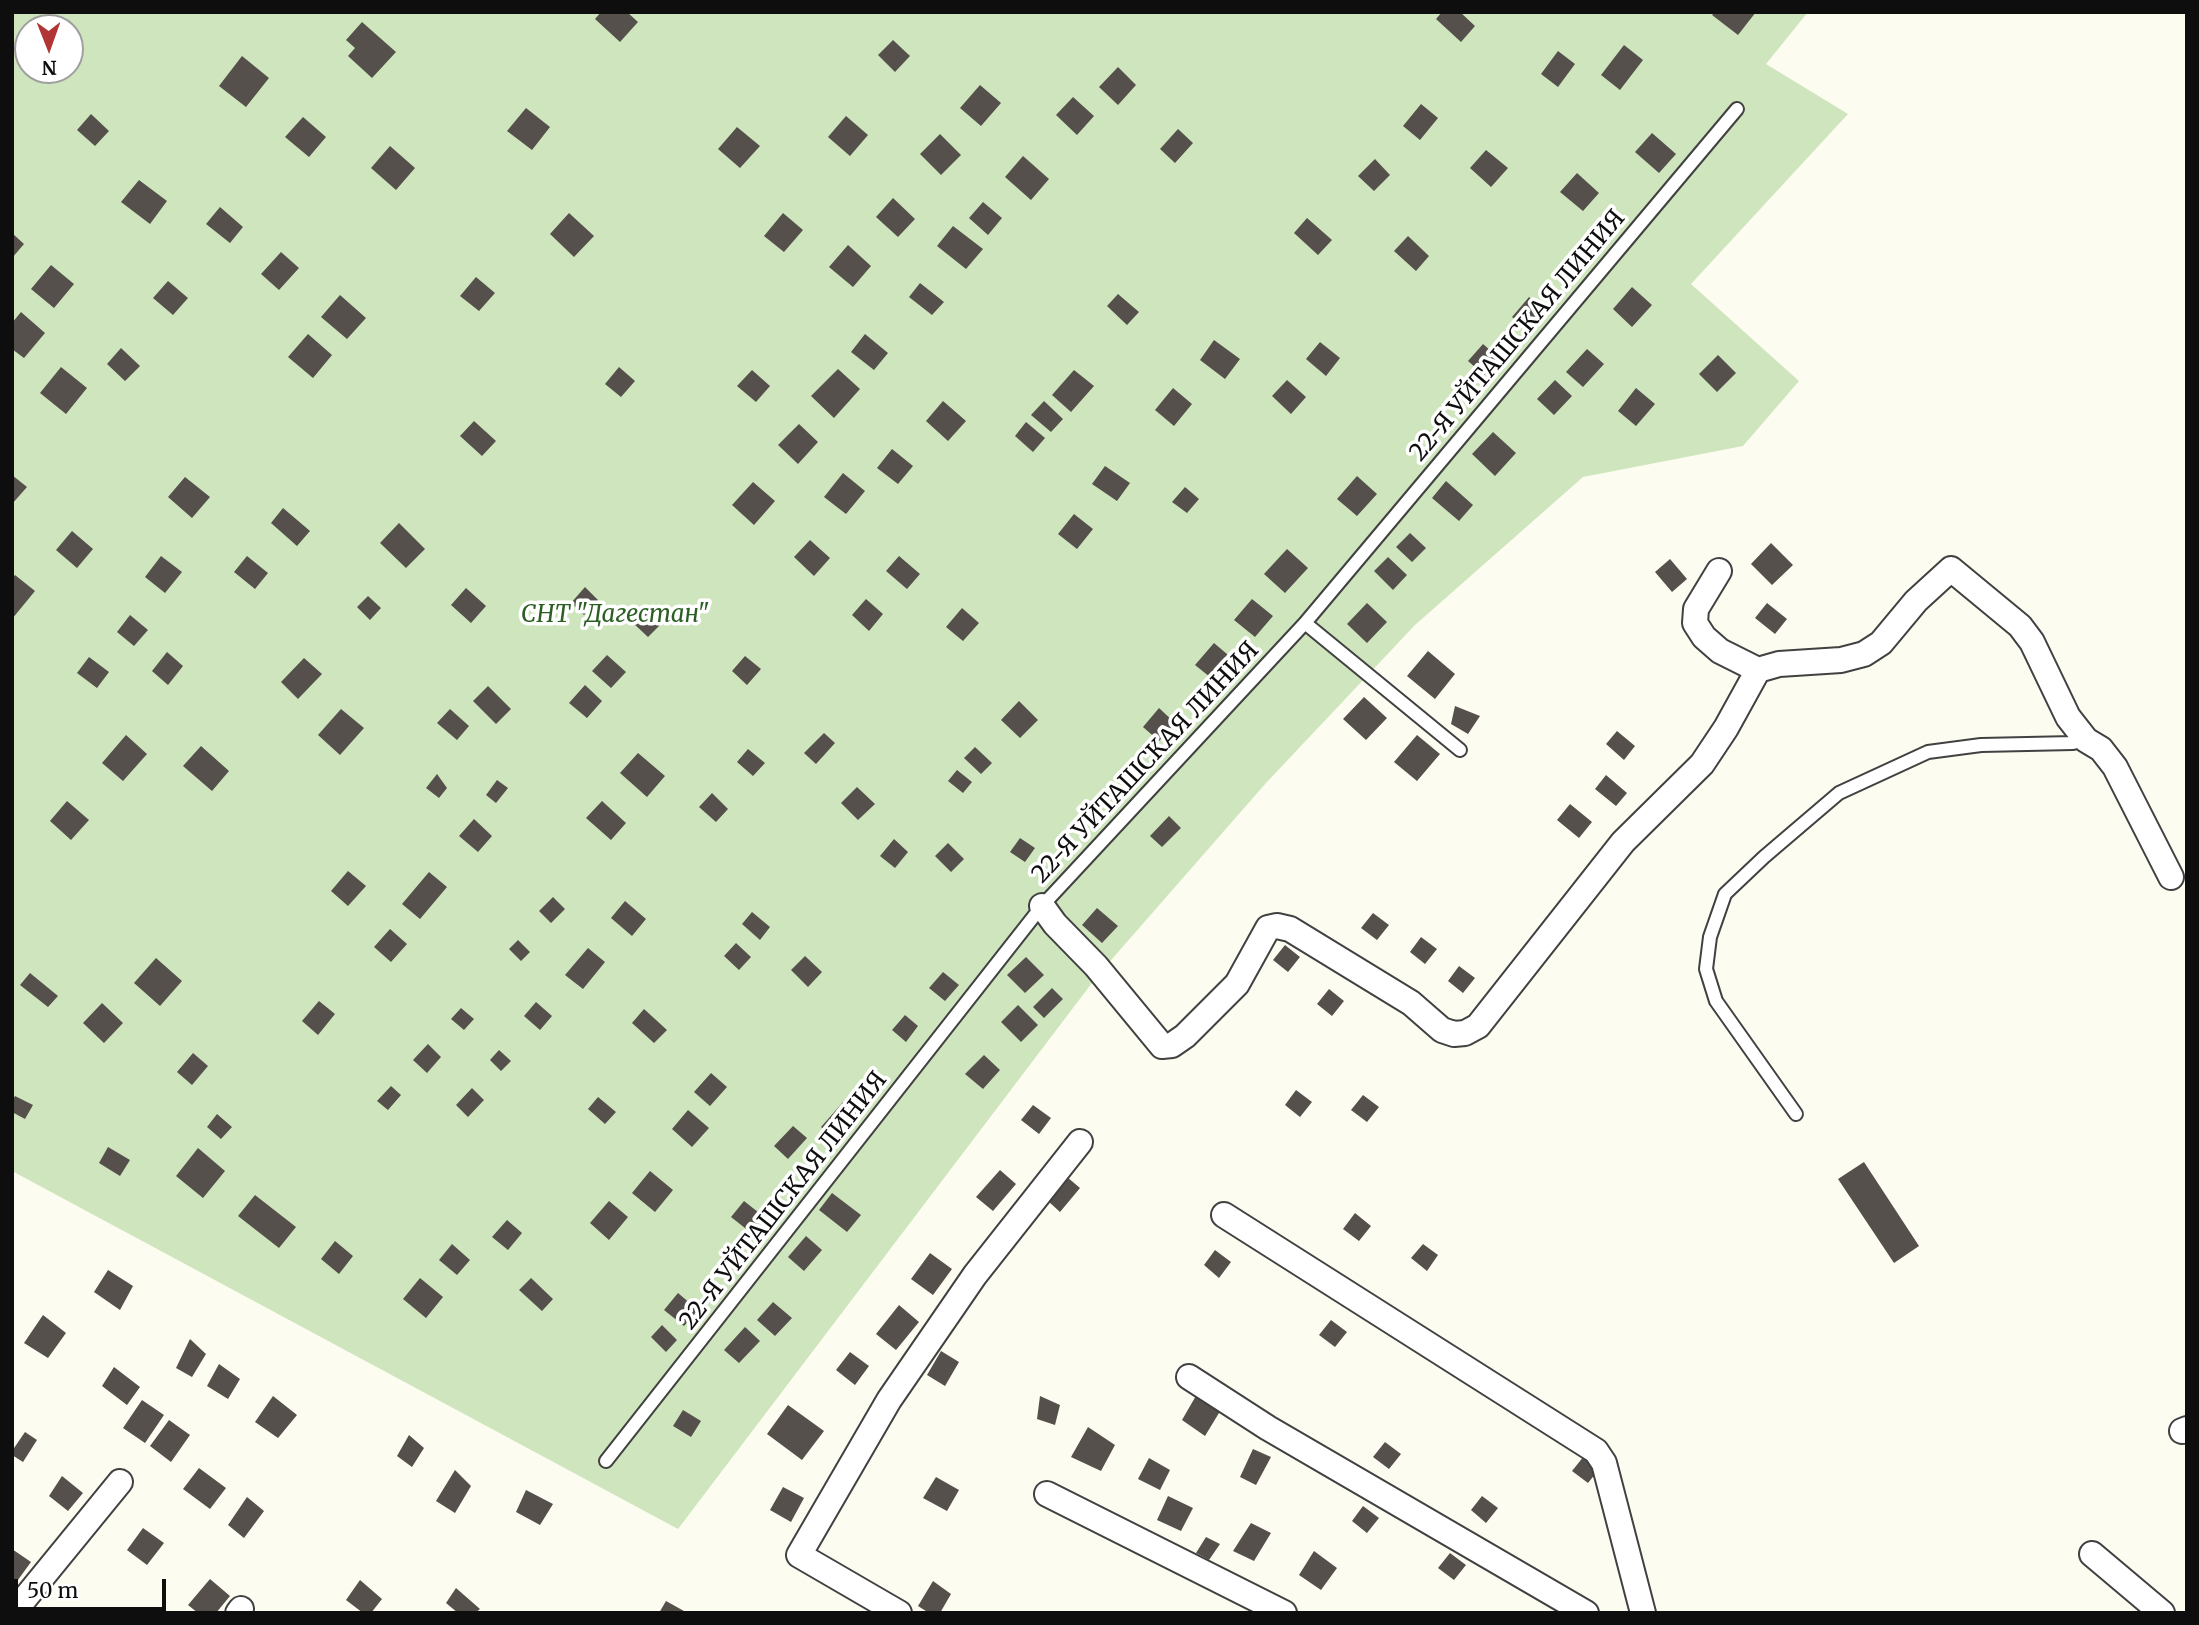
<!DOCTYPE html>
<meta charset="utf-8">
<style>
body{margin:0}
#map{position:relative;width:2199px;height:1625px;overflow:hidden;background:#fdfcf0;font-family:Merriweather,serif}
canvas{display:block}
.frame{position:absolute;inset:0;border:14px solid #0e0e0e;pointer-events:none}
.north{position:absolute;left:14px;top:14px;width:70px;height:70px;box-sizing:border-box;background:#fff;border:2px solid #9f9f9f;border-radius:50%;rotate:179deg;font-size:19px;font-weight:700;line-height:28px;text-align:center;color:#0e0e0e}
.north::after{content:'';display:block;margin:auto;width:24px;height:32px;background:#b03534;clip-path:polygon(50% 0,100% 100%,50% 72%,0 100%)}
.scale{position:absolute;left:14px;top:1579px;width:152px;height:32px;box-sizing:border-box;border:4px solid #0e0e0e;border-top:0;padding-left:9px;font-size:21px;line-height:24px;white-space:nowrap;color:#0e0e0e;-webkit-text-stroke:5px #fff;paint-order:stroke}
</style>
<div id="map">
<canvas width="2199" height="1625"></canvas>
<div class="frame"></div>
<div class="north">N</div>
<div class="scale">50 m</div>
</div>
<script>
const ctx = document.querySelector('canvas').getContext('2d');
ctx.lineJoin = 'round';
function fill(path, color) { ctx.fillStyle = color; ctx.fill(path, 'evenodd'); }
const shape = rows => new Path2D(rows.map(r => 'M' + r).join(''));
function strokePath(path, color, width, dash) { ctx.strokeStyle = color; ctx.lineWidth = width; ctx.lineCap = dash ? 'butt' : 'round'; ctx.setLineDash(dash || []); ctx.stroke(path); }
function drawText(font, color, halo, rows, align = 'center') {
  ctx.font = font + ' Merriweather,serif'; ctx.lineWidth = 7; ctx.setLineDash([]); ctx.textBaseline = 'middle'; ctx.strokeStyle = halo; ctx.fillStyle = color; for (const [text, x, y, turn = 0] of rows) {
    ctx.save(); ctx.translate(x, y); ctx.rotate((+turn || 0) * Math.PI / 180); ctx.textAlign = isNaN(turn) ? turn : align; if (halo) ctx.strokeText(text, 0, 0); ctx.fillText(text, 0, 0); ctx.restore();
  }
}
const green = shape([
 [12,12,1808,12,1766,64,1848,114,1691,284,1799,381,1743,446,1583,477,1415,625,1266,783,1098,975,678,1529,12,1171],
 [28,28,70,28,70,70,28,70]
]);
const building = shape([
 [601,12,627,12,638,22,620,42,595,19],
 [1442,12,1460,12,1475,26,1461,42,1436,19],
 [1715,12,1756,12,1738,35,1712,15],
 [362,22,396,52,372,78,348,56,355,48,346,40],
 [893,40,910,56,895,72,878,55],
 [1624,45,1643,60,1620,90,1601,75],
 [1558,51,1575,64,1558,87,1541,74],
 [242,56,269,78,246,107,219,86],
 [1118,67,1136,85,1118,105,1099,87],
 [980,85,1001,103,981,126,960,108],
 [1073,97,1094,116,1077,135,1056,115],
 [1421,104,1438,118,1420,140,1403,126],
 [526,108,550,127,532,150,507,131],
 [91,114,109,131,95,146,77,130],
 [846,116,868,135,850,156,828,137],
 [303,117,326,137,309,157,285,137],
 [737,127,760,146,740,168,718,149],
 [1178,129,1193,143,1175,163,1160,149],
 [1652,133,1676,154,1659,173,1635,152],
 [940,134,961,155,941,175,920,154],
 [390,146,415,168,396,190,371,168],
 [1486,150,1508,168,1491,187,1470,168],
 [1023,156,1049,179,1031,200,1005,177],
 [1375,159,1390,175,1374,191,1358,176],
 [1577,173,1599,193,1583,211,1560,192],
 [139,180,167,201,150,224,121,202],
 [893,198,915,219,898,237,876,217],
 [983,202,1002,218,988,235,969,218],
 [220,207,243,227,230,243,206,224],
 [569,213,594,236,574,257,550,234],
 [783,213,803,230,784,252,764,236],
 [1307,218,1332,240,1318,255,1294,233],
 [953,226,983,249,966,269,937,246],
 [12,233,24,244,12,258],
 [1408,236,1429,256,1416,271,1394,251],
 [848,245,871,266,853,287,829,267],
 [281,252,299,268,279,290,261,274],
 [51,265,74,284,54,308,31,289],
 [476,277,495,293,479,311,460,296],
 [168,281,188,298,173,315,153,298],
 [920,283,944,302,932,315,909,297],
 [1632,287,1652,305,1632,327,1613,309],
 [1118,294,1139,312,1127,325,1107,306],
 [340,295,366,318,347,339,321,317],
 [1529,297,1545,310,1528,330,1512,317],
 [21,312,45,333,24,358,12,349,12,323],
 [308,334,332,355,313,378,288,357],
 [865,334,888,353,874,370,851,352],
 [1214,340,1240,359,1225,379,1200,360],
 [1320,342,1340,358,1326,376,1306,359],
 [1483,344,1499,358,1484,375,1468,361],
 [121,348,140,366,125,381,107,364],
 [1587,349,1604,364,1583,387,1566,372],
 [1718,355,1736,373,1717,392,1699,374],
 [61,367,87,388,66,414,40,393],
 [619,367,635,381,621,397,605,384],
 [838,369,860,389,834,418,811,396],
 [752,370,770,386,756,402,737,386],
 [1074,370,1094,386,1071,412,1052,395],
 [1287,380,1306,397,1291,414,1272,396],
 [1555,380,1572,396,1554,415,1537,399],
 [1173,388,1192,404,1174,426,1155,410],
 [1636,388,1655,404,1636,426,1618,411],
 [943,401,966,421,948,441,926,421],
 [1044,401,1063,419,1051,432,1031,415],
 [474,421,496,441,482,456,460,436],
 [1026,422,1045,438,1033,452,1015,436],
 [799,424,818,442,798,464,778,445],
 [1493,432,1516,453,1495,476,1472,454],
 [892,449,913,466,898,484,877,468],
 [1105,466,1130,483,1117,501,1092,484],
 [843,473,865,491,846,514,824,497],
 [12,475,27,487,12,504],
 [1357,476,1377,494,1357,516,1337,499],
 [185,477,210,497,192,518,168,497],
 [1446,481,1473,505,1459,521,1432,498],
 [753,482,775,501,754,525,732,505],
 [1185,487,1199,499,1187,513,1172,502],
 [283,508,310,531,297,546,271,523],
 [1074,514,1093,529,1077,549,1058,534],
 [399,523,425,549,406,568,380,543],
 [72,531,93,549,77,568,56,550],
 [1410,533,1426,548,1412,562,1396,547],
 [810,540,830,558,814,576,794,557],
 [1771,543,1793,565,1772,585,1751,564],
 [1287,549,1308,568,1285,593,1264,574],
 [161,556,182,572,165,593,145,577],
 [247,556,268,573,255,589,234,572],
 [899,556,920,574,907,589,886,571],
 [1388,557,1407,575,1393,590,1374,571],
 [1670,559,1687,579,1672,592,1655,572],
 [15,575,35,591,12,619,12,578],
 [585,587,598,600,584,615,571,603],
 [466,588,486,606,471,623,451,605],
 [368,596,381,608,370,620,357,607],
 [866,599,883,614,869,631,852,615],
 [1252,599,1273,616,1255,637,1234,620],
 [1367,603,1387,622,1367,643,1347,624],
 [1767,603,1787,619,1775,634,1755,618],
 [962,608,979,623,963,641,946,627],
 [646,609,662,623,648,637,633,623],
 [130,615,148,630,134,646,117,632],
 [1214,643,1234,660,1215,681,1195,665],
 [1428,651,1455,674,1435,699,1407,676],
 [167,652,183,666,168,685,152,671],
 [607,655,626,672,611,688,592,671],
 [745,656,761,669,747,685,732,671],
 [89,657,109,672,97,688,77,673],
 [304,658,322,674,298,699,281,682],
 [585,685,602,701,587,718,569,703],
 [488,686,511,709,496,724,473,701],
 [1364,697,1387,718,1366,740,1343,719],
 [1019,701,1038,720,1020,738,1001,720],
 [1455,706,1480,716,1468,734,1451,724],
 [1159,708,1175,723,1159,741,1143,727],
 [341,709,364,728,340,755,318,735],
 [450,709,469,726,457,740,437,723],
 [1617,731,1635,746,1624,760,1606,744],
 [824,733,835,743,816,764,804,753],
 [126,735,147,754,123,781,102,763],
 [1417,735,1440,754,1417,781,1394,762],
 [201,746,229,771,212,791,183,766],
 [975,747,992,763,981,774,964,758],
 [748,749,765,763,753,776,737,762],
 [638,753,665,776,647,797,620,773],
 [957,770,972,782,963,793,948,781],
 [437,774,447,788,439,798,426,788],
 [1606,775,1627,793,1616,806,1595,789],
 [497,780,508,788,496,803,486,795],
 [857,787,875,804,858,820,841,803],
 [712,793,728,809,716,822,699,807],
 [67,801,89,820,71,840,50,821],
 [602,801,626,823,611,840,586,818],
 [1570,804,1592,822,1579,838,1557,820],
 [1169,816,1181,828,1162,847,1150,836],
 [474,819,492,836,478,852,459,836],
 [1020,838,1035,848,1025,862,1010,852],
 [894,839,908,852,895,868,880,856],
 [948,843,964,859,951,872,935,856],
 [348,871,366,886,348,906,331,891],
 [429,872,447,887,420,919,402,904],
 [553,897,565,909,551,923,539,911],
 [625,901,646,919,632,936,611,918],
 [1097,908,1118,926,1102,943,1082,925],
 [752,912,770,927,760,940,742,924],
 [1373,913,1389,925,1377,940,1361,928],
 [390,929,407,944,391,962,374,947],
 [1421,937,1437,949,1425,964,1410,952],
 [518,940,530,952,521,961,509,949],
 [736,943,751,957,739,970,724,956],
 [1285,945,1300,957,1288,972,1273,960],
 [588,948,605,962,583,989,565,975],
 [805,956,822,972,808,987,791,970],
 [1026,957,1044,975,1025,993,1007,975],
 [156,958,182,981,160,1006,134,983],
 [1459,966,1475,978,1463,993,1448,981],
 [943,972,959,985,945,1001,929,988],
 [30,973,58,996,48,1007,20,985],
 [1052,988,1063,999,1044,1018,1033,1007],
 [1329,989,1344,1001,1332,1016,1317,1004],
 [319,1001,335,1014,318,1035,302,1021],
 [536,1002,552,1016,540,1030,524,1016],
 [102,1003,123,1023,104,1043,83,1023],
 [1018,1005,1038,1025,1021,1042,1001,1022],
 [461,1008,474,1019,464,1030,451,1019],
 [644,1009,667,1030,654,1043,632,1023],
 [905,1015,918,1026,906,1042,892,1030],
 [428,1044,441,1057,427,1073,413,1060],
 [499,1050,511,1061,501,1071,490,1060],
 [193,1053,208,1066,192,1085,177,1072],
 [984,1055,1000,1070,983,1089,965,1074],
 [711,1073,727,1087,710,1106,694,1092],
 [391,1086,401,1095,388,1110,377,1101],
 [472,1088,484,1100,468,1117,456,1105],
 [1296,1090,1312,1102,1300,1117,1285,1105],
 [851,1093,864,1104,834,1138,821,1127],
 [1363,1095,1379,1107,1367,1122,1351,1110],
 [15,1096,33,1105,25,1119,12,1112,12,1101],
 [598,1097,616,1112,605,1124,588,1109],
 [1033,1105,1051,1118,1039,1134,1021,1120],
 [688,1110,709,1128,692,1147,672,1129],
 [217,1114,232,1127,221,1139,207,1127],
 [793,1126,807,1138,788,1159,774,1146],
 [108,1147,130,1160,120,1176,99,1163],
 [198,1148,225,1171,203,1198,176,1176],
 [1864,1162,1919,1246,1894,1263,1838,1179],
 [1000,1170,1016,1184,993,1211,976,1197],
 [650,1171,673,1190,655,1212,632,1193],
 [1067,1177,1080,1188,1060,1212,1048,1201],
 [832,1193,861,1215,847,1232,819,1210],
 [255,1195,296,1227,279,1248,238,1216],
 [609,1201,628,1217,609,1240,590,1223],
 [744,1201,763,1216,750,1232,731,1217],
 [1355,1213,1371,1226,1359,1241,1343,1229],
 [507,1220,522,1233,508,1250,492,1237],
 [806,1236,822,1250,804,1271,788,1257],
 [335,1241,353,1256,339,1274,321,1259],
 [452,1244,470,1260,457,1275,439,1260],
 [1423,1244,1438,1255,1427,1271,1411,1258],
 [1215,1250,1231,1262,1219,1278,1204,1265],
 [930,1253,952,1269,933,1295,911,1279],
 [108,1270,133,1286,120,1310,94,1292],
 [420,1278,443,1297,426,1318,403,1299],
 [531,1278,553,1299,542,1311,519,1290],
 [678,1293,698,1310,684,1326,664,1310],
 [773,1302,792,1318,775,1336,757,1320],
 [899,1305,919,1322,896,1350,876,1334],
 [43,1315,66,1333,48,1358,24,1343],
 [1331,1320,1347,1332,1335,1347,1319,1335],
 [662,1325,677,1340,666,1352,651,1337],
 [745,1327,760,1341,739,1363,724,1350],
 [190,1339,206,1354,192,1377,176,1368],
 [941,1351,959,1362,945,1386,927,1375],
 [850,1352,869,1366,855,1385,836,1370],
 [219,1364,240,1379,228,1399,207,1386],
 [114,1367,140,1387,127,1405,102,1386],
 [1197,1394,1222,1408,1205,1436,1182,1420],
 [273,1396,297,1415,278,1438,255,1422],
 [1040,1396,1060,1405,1055,1425,1037,1419],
 [142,1400,164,1415,145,1443,123,1428],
 [788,1405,824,1431,802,1460,767,1434],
 [683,1410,701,1421,691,1437,673,1426],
 [169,1420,190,1435,171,1462,150,1446],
 [1088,1427,1115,1445,1101,1471,1071,1457],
 [25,1432,37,1440,23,1462,12,1455,12,1451],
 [409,1435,424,1448,412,1467,397,1456],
 [1385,1442,1401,1454,1389,1469,1373,1457],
 [1253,1449,1271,1457,1256,1485,1240,1477],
 [1584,1456,1600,1468,1588,1483,1572,1471],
 [1149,1458,1170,1470,1160,1490,1138,1479],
 [199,1468,226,1488,210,1509,183,1489],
 [455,1470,471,1486,455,1513,436,1501],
 [62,1476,83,1493,68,1511,49,1496],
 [936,1477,959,1490,947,1511,923,1498],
 [783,1487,804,1498,791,1522,770,1510],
 [526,1490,553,1504,540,1525,516,1512],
 [1168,1496,1193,1508,1181,1531,1157,1520],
 [1482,1496,1498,1508,1486,1523,1471,1510],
 [247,1497,264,1511,244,1538,228,1525],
 [1363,1506,1379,1518,1367,1533,1352,1521],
 [1251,1523,1271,1533,1254,1561,1233,1551],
 [143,1528,164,1543,147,1565,127,1550],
 [1206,1537,1220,1544,1209,1560,1196,1553],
 [12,1549,31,1562,15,1584,12,1582],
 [1314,1551,1337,1568,1321,1590,1299,1575],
 [1450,1553,1466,1565,1454,1580,1438,1568],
 [210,1579,230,1596,216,1613,198,1613,188,1605],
 [360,1580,382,1599,371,1613,363,1613,346,1600],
 [933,1581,951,1594,940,1613,929,1613,918,1606],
 [456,1588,480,1609,475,1613,458,1613,446,1603],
 [666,1601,684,1611,683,1613,659,1613]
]);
const service = shape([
 [1305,623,1460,750],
 [1796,1114,1716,1001,1706,969,1710,937,1725,894,1764,857,1839,793,1928,752,1981,745,2073,743,2086,740],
 [606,1461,1042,906,1305,623,1737,109]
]);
const minor = shape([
 [1719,571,1696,609,1695,623,1704,637,1720,651,1758,670,1779,664,1841,660,1864,654,1881,643,1916,601,1951,569,2020,626,2032,642,2068,717,2086,740,2101,749,2115,767,2171,877],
 [1042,906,1055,924,1096,966,1162,1046,1172,1045,1185,1036,1237,984,1268,928,1277,926,1290,929,1411,1003,1442,1030,1454,1034,1465,1033,1478,1026,1623,842,1702,764,1726,728,1758,670],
 [1224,1215,1596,1451,1604,1463,1643,1613],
 [1189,1377,1268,1428,1586,1613],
 [2182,1431,2187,1429],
 [1047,1494,1284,1613],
 [2092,1554,2162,1613],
 [13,1613,120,1482],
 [238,1613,241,1609],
 [899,1613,799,1555,889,1400,975,1275,1080,1142]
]);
const streetNames = [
 ["22-Я УЙТАШСКАЯ ЛИНИЯ",1518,336,-50],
 ["22-Я УЙТАШСКАЯ ЛИНИЯ",1146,763,-47],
 ["22-Я УЙТАШСКАЯ ЛИНИЯ",784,1201,-52]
];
const parkNames = [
 ["СНТ \"Дагестан\"",615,615]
];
fill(green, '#cfe5bd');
fill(building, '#55504b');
strokePath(service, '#414141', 16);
strokePath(minor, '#414141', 28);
strokePath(service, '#fff', 12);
strokePath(minor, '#fff', 24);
drawText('24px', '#0e0e0e', '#fff', streetNames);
drawText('italic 24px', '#2d5f25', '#fff', parkNames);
</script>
